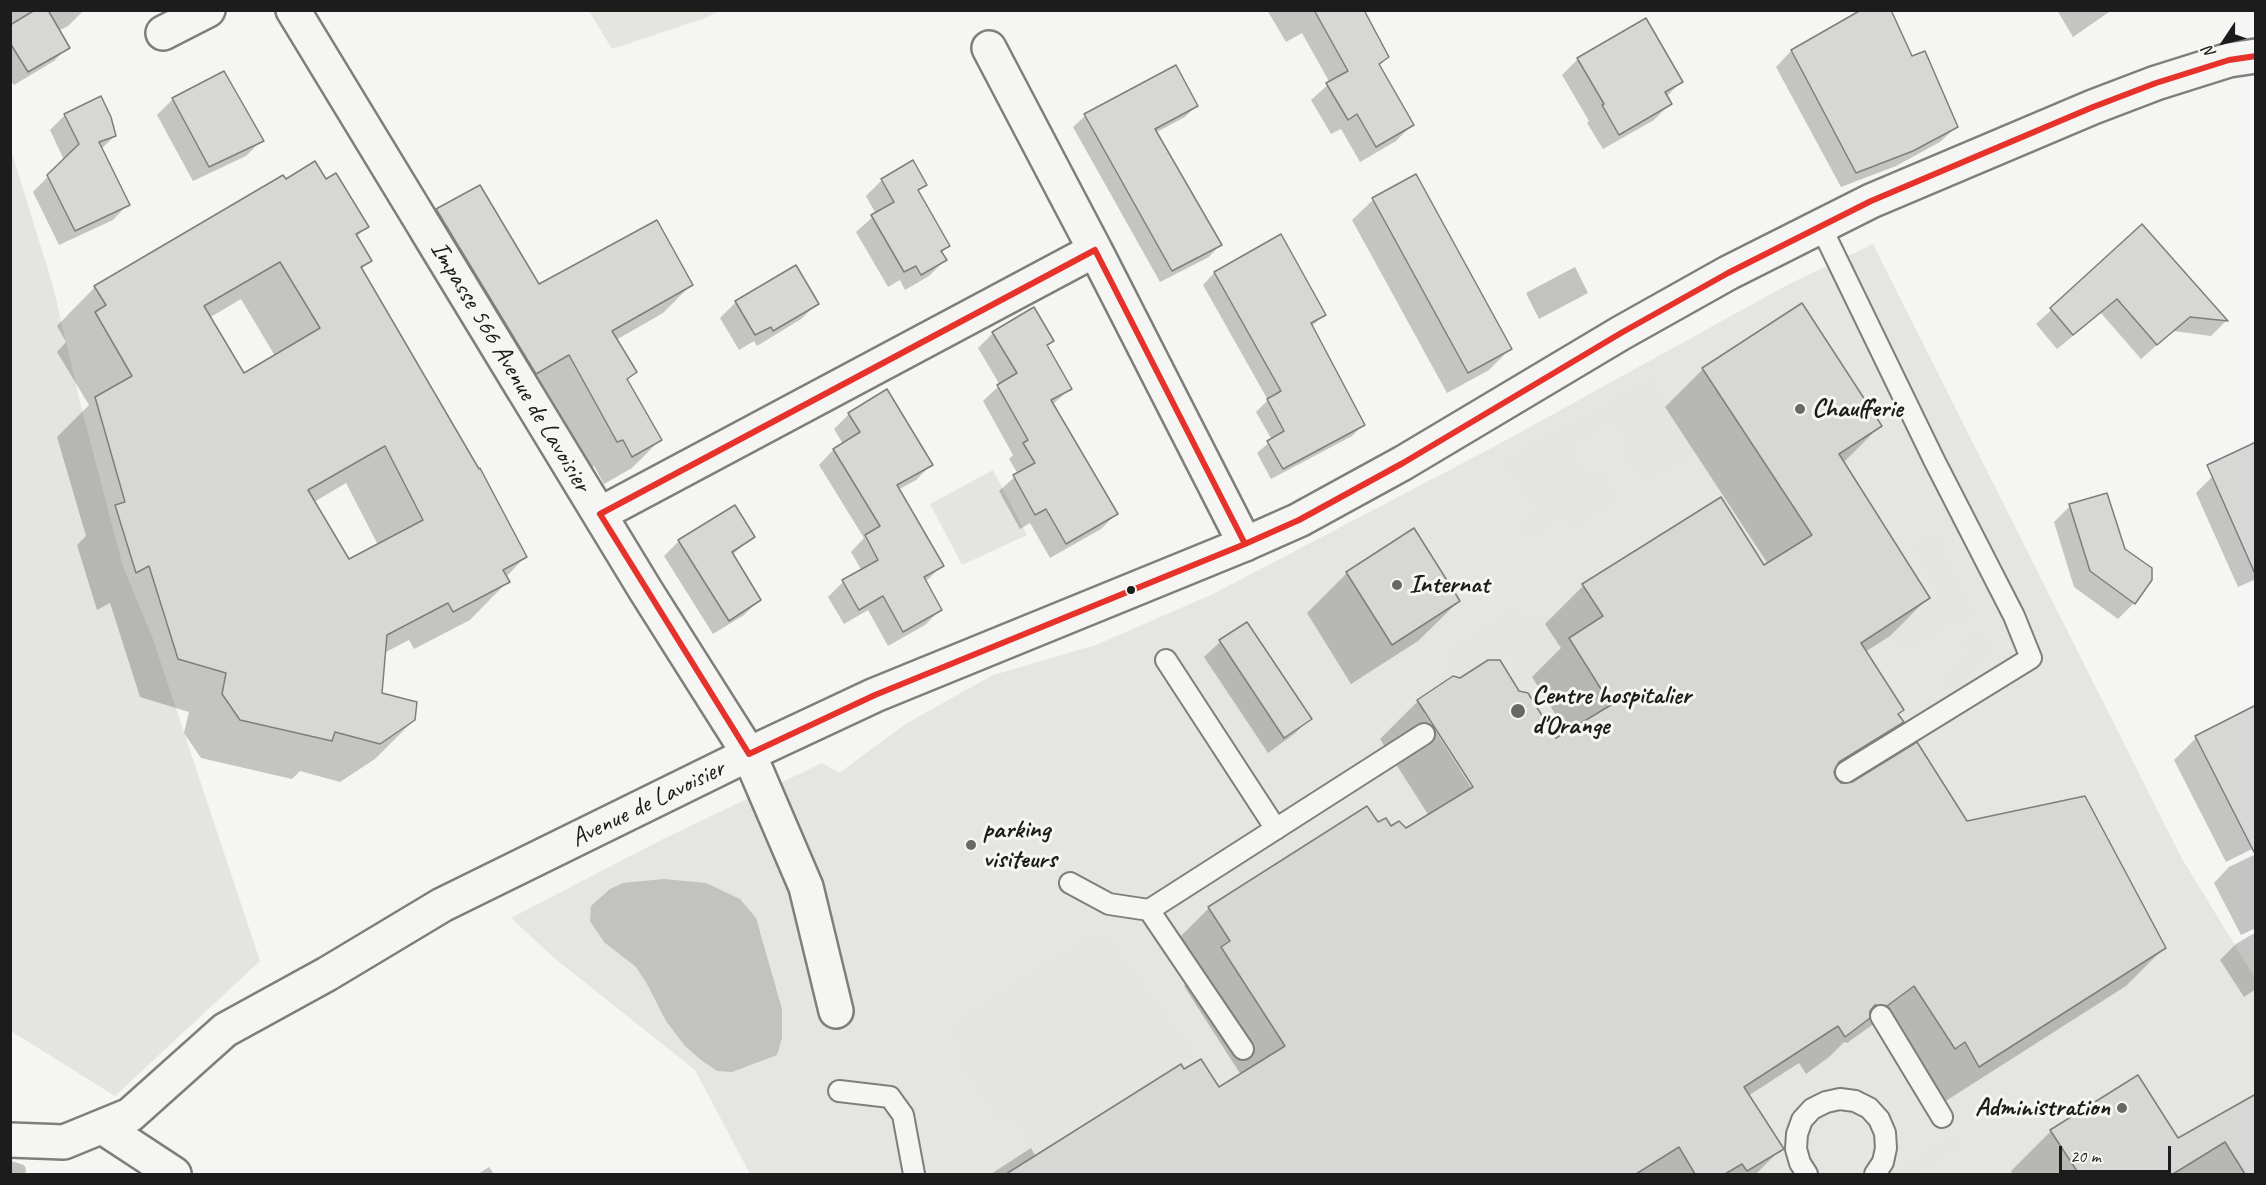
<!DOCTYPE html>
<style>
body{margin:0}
#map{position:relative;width:2266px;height:1185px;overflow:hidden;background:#f5f5f3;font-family:Caveat,sans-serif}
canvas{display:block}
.frame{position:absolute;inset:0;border:12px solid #1c1c1c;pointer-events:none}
.north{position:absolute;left:2194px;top:12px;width:60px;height:60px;-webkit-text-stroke:4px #f6f6f2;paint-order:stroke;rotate:235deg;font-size:16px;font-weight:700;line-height:24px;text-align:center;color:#1c1c1c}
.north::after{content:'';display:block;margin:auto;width:21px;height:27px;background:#1c1c1c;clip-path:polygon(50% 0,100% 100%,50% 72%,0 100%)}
.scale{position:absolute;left:2059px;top:1146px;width:112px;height:27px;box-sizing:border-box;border:3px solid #1c1c1c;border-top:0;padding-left:8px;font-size:18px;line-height:21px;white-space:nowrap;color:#1c1c1c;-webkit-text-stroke:4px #f6f6f2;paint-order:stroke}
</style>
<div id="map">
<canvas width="2266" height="1185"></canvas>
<div class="frame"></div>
<div class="north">N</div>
<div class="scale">20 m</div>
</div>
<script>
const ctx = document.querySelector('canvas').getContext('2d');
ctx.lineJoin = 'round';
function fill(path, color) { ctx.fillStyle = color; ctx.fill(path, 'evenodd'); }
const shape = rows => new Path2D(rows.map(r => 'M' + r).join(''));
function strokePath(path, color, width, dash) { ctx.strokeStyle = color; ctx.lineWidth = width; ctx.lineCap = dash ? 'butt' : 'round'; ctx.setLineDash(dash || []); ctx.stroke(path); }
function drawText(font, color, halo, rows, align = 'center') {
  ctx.font = font + ' Caveat,sans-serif'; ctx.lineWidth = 6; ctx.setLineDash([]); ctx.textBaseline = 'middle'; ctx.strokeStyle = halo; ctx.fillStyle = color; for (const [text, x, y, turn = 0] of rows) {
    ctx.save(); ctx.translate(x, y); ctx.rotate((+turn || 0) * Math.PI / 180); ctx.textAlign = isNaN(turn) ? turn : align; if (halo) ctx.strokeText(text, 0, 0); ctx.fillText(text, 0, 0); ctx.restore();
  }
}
const built = shape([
 [1873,244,2181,857,2255,978,2255,1174,750,1174,695,1070,553,957,511,918,661,840,822,763,839,773,907,723,993,675,1096,645,1213,594,1499,444,1789,284]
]);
const green = shape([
 [589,11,719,11,705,18,612,49],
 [11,150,53,286,81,406,123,567,152,636,260,961,115,1096,11,1031],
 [1652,378,1695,453,1643,485,1624,456,1631,450,1614,421,1571,449,1583,474,1600,466,1620,501,1575,528,1561,519,1528,540,1517,523,1535,512,1502,460],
 [993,470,1027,535,962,565,930,504],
 [1942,529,1941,547,1974,616,1952,627,1948,625,1912,651,1885,635,1939,598,1912,547],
 [1510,610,1556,619,1591,676,1624,654,1642,683,1555,736,1528,692,1505,682,1519,673,1503,650,1461,675,1450,672,1443,654],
 [1980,626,1991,647,1987,660,1950,689,1938,678,1968,657,1958,641],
 [1092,933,1111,939,1196,1054,1037,1154,1013,1116,1001,1124,963,1067,953,1022],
 [1952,1133,1961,1146,1917,1174,1890,1174]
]);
const water = shape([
 [1575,267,1588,293,1539,319,1526,293],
 [664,879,706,883,740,899,756,918,782,1009,782,1038,777,1055,732,1072,717,1071,701,1060,685,1046,666,1021,647,984,636,967,604,942,590,921,591,906,610,889,623,883]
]);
const shadow = shape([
 [10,10,82,12,68,26,58,31,68,47,54,61,14,85,10,80,10,27,14,24,10,18],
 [1267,10,1346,10,1388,57,1379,66,1412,125,1396,141,1360,162,1341,129,1331,134,1311,100,1330,83,1302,33,1286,42],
 [1864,10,1912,58,1956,127,1940,142,1896,166,1841,187,1776,67,1791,51],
 [2057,10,2112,10,2073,37],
 [1578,59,1681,82,1666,97,1670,104,1654,120,1603,149,1587,123,1589,121,1562,75],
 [1175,67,1196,106,1185,117,1155,133,1220,245,1209,257,1160,282,1073,127,1085,116],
 [173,99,262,140,246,156,193,181,157,115],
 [65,115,115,136,101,149,128,204,113,220,59,245,33,192,64,160,50,130],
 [882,180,925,185,917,192,948,246,941,253,945,260,929,276,905,290,900,280,888,287,856,232,876,214,866,196],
 [285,181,325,182,367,227,356,237,370,260,361,270,525,557,506,577,508,581,470,620,414,649,409,640,384,653,381,694,414,720,375,759,340,782,300,771,292,779,201,758,184,733,189,712,140,697,110,603,97,610,77,545,86,536,57,437,89,405,57,352,66,342,57,326,95,287],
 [241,299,275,356,243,376,209,318],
 [346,483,378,545,348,561,314,502],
 [1373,200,1510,349,1489,370,1447,393,1352,220],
 [437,210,539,286,691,285,663,313,616,340,635,372,627,380,660,440,632,468,604,484,594,466,589,469,540,382,508,401,409,238],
 [2142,226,2226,321,2211,336,2173,331,2141,359,2101,313,2057,349,2036,324],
 [1280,236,1324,315,1311,327,1363,425,1352,436,1271,479,1257,453,1272,440,1256,412,1268,400,1203,285,1214,273],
 [736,302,817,304,801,319,757,346,754,341,739,350,720,318],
 [993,333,1052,341,1046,347,1070,389,1052,405,1116,514,1101,529,1050,558,1030,523,1020,529,999,491,1018,474,1009,459,1013,455,983,401,1000,385,978,348],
 [1703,369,1880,426,1843,463,1928,598,1890,636,1865,652,1902,710,1897,715,1902,722,1864,760,1834,779,1840,784,1967,822,2164,948,2126,986,1941,1104,1875,1023,1847,1043,1844,1042,1829,1057,1806,1074,1799,1063,1748,1096,1782,1148,1756,1174,991,1174,1031,1148,1036,1157,1184,1071,1218,1089,1241,1075,1184,986,1191,978,1171,946,1209,908,1378,824,1405,830,1429,816,1380,739,1418,701,1518,693,1555,740,1567,733,1532,677,1561,648,1545,624,1583,586,1720,499,1764,567,1768,564,1665,407],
 [1426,711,1478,793,1476,795,1424,713],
 [849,414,931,465,916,480,898,490,942,566,925,582,940,610,925,625,888,646,868,610,844,624,828,597,843,582,862,571,851,552,864,538,819,465,833,450,843,444,834,429],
 [2256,461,2256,579,2238,587,2196,493,2212,477],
 [2070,506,2123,550,2134,603,2118,619,2074,587,2054,522],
 [753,537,732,555,759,600,744,615,713,634,664,556,679,541],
 [1347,573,1459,601,1418,641,1351,684,1307,613],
 [1247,624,1310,719,1294,734,1268,753,1204,657,1220,642],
 [2196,738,2256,847,2226,862,2174,760],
 [2256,854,2256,928,2241,935,2214,883,2229,867],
 [2256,932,2256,989,2244,997,2220,960,2236,944],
 [2137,1077,2177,1140,2256,1095,2256,1174,2012,1174,2011,1171,2051,1131],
 [489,1167,494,1174,478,1174]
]);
const stream = shape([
 [10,1167,20,1170]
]);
const building = shape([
 [35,10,48,10,70,48,28,72,10,43,10,25,35,10],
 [1314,10,1364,10,1389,57,1379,64,1414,125,1376,147,1357,114,1348,120,1326,83,1348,71,1314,10],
 [1861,10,1891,10,1912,56,1925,51,1958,127,1913,151,1856,173,1791,50,1861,10],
 [1646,18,1683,82,1665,92,1672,104,1619,135,1602,105,1604,104,1577,58,1646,18],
 [1176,65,1198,106,1155,129,1222,245,1172,271,1084,114,1176,65],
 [224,71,264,141,209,167,172,98,224,71],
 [101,96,111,117,116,136,99,142,130,205,75,231,47,175,79,144,64,114,101,96],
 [913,160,927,185,918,190,950,246,941,251,947,260,921,275,916,266,904,272,871,215,894,202,881,179,913,160],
 [315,161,326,179,336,173,369,227,356,234,372,261,361,267,479,469,480,468,527,557,503,570,510,582,453,612,448,603,387,635,382,693,417,702,415,720,380,744,335,732,332,741,240,720,222,694,226,673,178,659,149,566,136,573,115,505,125,502,95,397,132,376,95,312,106,305,94,286,283,175,286,179,315,161],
 [280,262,320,328,244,373,204,306,280,262],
 [385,446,423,520,349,559,308,490,385,446],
 [1416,174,1512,349,1468,373,1372,198,1416,174],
 [480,185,539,284,657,220,693,285,612,331,637,372,627,379,662,440,632,457,623,440,617,442,569,355,536,374,436,209,480,185],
 [2142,224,2228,321,2190,317,2157,345,2117,299,2073,335,2050,308,2142,224],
 [1281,234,1326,315,1311,323,1365,425,1283,469,1267,441,1284,431,1267,399,1281,391,1214,272,1281,234],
 [796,265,819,304,773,331,771,327,755,335,735,301,796,265],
 [1802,303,1882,426,1839,454,1930,598,1861,643,1904,710,1898,714,1904,722,1839,762,1834,772,1836,778,1841,783,1852,782,1917,742,1967,821,2085,796,2166,948,1979,1067,1965,1042,1955,1049,1914,986,1887,1006,1875,1005,1870,1011,1870,1018,1845,1037,1838,1026,1744,1087,1784,1149,1747,1171,1742,1164,1725,1174,1695,1174,1679,1147,1636,1174,1006,1174,1181,1064,1184,1069,1201,1059,1219,1087,1285,1046,1221,947,1230,941,1208,907,1367,806,1378,822,1386,818,1391,826,1399,821,1406,828,1473,787,1417,700,1453,676,1460,678,1488,660,1500,660,1519,691,1528,693,1556,738,1611,705,1569,638,1603,616,1582,584,1721,497,1764,565,1812,535,1702,368,1802,303],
 [1034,307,1054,341,1047,345,1072,389,1051,400,1118,514,1066,544,1046,509,1035,515,1013,475,1035,463,1023,443,1028,440,997,385,1017,373,992,332,1034,307],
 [887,389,933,465,897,485,944,566,924,577,942,610,903,632,883,596,859,610,842,580,878,560,865,535,880,526,833,449,860,432,848,413,887,389],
 [2256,442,2256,576,2207,465,2256,442],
 [2107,493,2125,549,2152,568,2152,580,2135,604,2090,571,2069,504,2107,493],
 [735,505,755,537,732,552,761,600,729,621,678,540,735,505],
 [1414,528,1460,601,1392,645,1346,572,1414,528],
 [1247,622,1312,719,1284,738,1219,640,1247,622],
 [2256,705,2256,856,2195,736,2256,705],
 [2138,1075,2178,1138,2256,1094,2256,1174,2245,1174,2225,1142,2173,1174,2079,1174,2050,1130,2138,1075]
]);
const lane = shape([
 [1820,225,1934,460,2014,616,2031,658,1846,772],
 [1166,660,1276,829],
 [1070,883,1109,904,1149,910,1243,1049],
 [1149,910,1424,734],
 [1881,1016,1942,1117],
 [839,1091,890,1097,903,1115,914,1174],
 [1807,1174,1800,1163,1796,1149,1797,1134,1802,1120,1812,1109,1826,1102,1840,1099,1855,1101,1869,1108,1879,1119,1885,1133,1886,1148,1883,1162,1875,1174]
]);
const street = shape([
 [293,10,646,591,749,754,806,887,836,1011],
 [163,33,208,10],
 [989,48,1095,250],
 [600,514,1095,250,1245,544],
 [104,1128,174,1174]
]);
const secondary = shape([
 [10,1140,64,1142,130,1115,225,1030,327,974,442,905,749,754,875,695,1245,544,1299,520,1403,463,1621,333,1728,273,1871,201,2093,107,2156,83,2229,60,2256,56]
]);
const bus1 = shape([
 [1095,250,1245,544,875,695,749,754,600,514,1095,250],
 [1245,544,1299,520,1403,463,1621,333,1728,273,1871,201,2093,107,2156,83,2229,60,2256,56]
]);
const markers = [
 [1800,409,6,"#686867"],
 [1397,585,6,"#686867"],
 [1131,590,5,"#1c1c1c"],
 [1518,711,8,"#686867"],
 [971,845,6,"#686867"],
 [2122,1108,6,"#686867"]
];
const streetNames = [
 ["Impasse 566 Avenue de Lavoisier",510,367,59],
 ["Avenue de Lavoisier",648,804,-26]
];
const poiNames = [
 ["Chaufferie",1812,409],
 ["Internat",1409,585],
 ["Centre hospitalier",1532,696],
 ["d'Orange",1532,726],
 ["parking",983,830],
 ["visiteurs",983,860],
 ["Administration",2110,1108,"right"]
];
fill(built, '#e5e5e2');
fill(green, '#e4e4e1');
fill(water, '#c2c2bf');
fill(shadow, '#0003');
strokePath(stream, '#c2c2bf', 12);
fill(building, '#d7d7d6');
strokePath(building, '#7e7e7d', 1.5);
strokePath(lane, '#7e7e7d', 24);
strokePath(street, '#7e7e7d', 38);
strokePath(secondary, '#7e7e7d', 38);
strokePath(lane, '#f5f5f3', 20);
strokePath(street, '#f5f5f3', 33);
strokePath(secondary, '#f5f5f3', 33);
strokePath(bus1, '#e6322a', 6);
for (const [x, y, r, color] of markers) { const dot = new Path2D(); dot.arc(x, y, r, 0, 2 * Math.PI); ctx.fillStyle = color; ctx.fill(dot); strokePath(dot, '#f6f6f2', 2); }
drawText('26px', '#1c1c1c', '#f6f6f2', streetNames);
drawText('bold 26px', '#1c1c1c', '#f6f6f2', poiNames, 'left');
</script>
